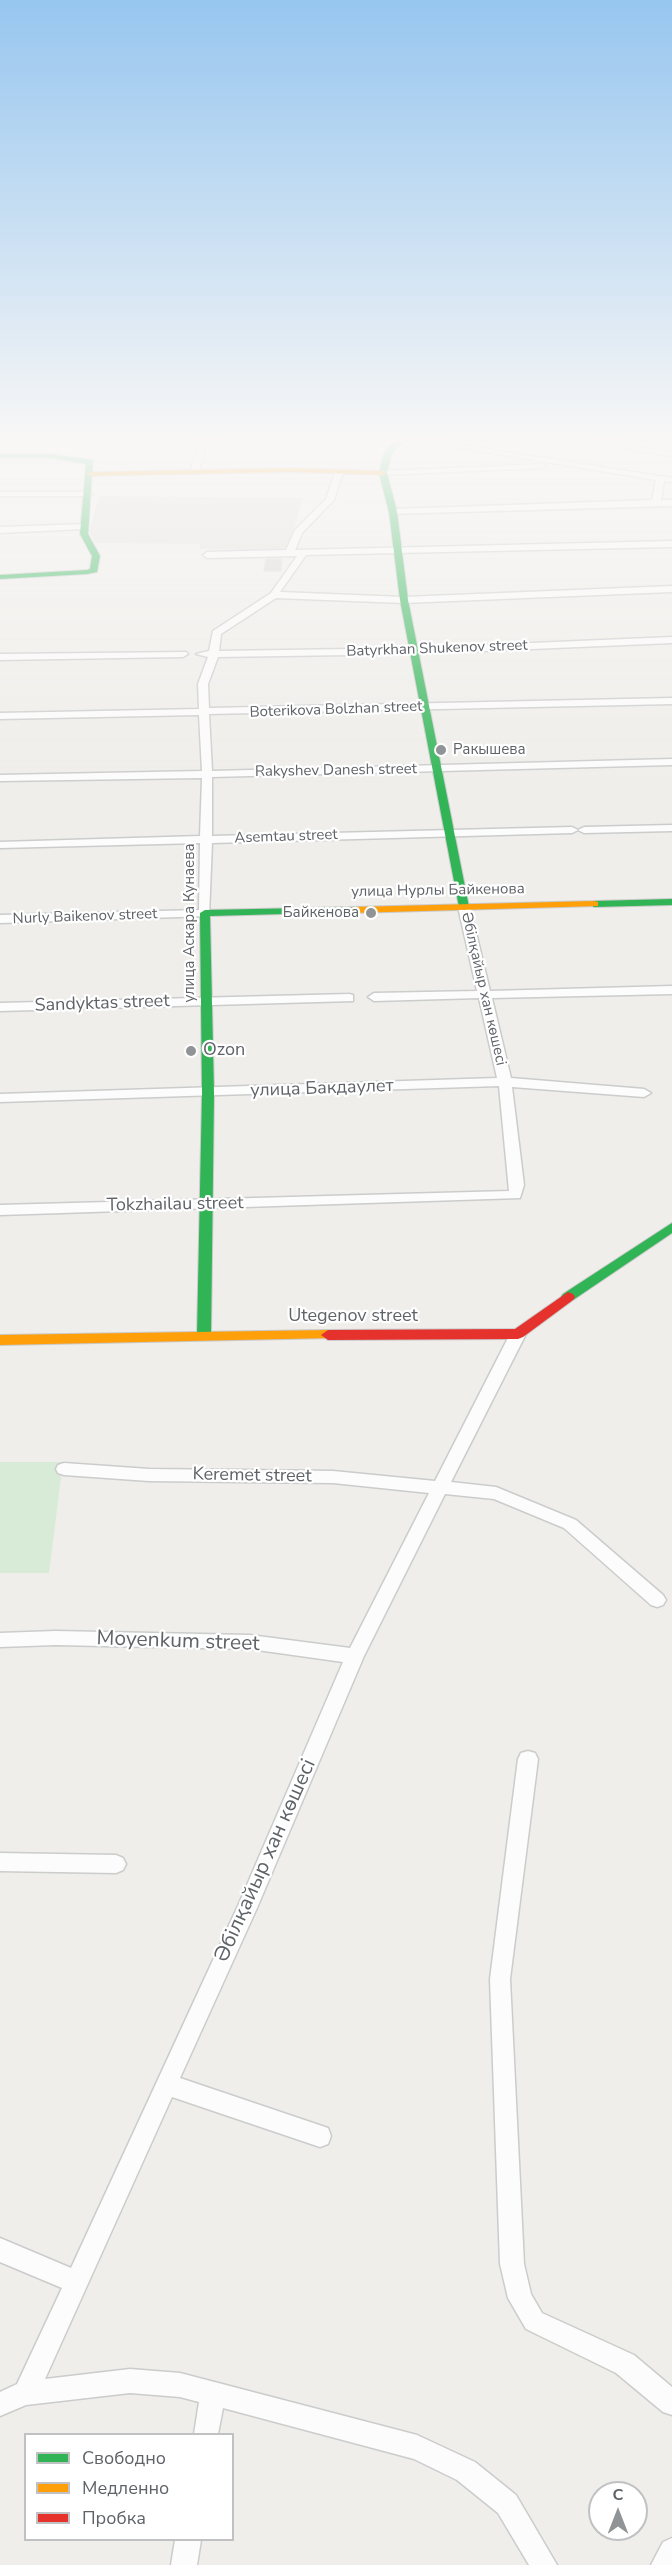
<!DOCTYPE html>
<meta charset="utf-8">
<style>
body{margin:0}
#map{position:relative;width:672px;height:2565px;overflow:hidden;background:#efeeea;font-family:"Nunito Sans",sans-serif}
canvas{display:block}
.legend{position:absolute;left:24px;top:2433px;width:210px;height:108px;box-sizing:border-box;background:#fff;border:2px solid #bfc1c3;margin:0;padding:8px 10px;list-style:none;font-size:18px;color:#5f6368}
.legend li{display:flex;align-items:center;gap:12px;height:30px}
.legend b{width:30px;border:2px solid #bfc1c3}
.north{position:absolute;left:588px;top:2481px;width:60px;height:60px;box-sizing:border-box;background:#fff;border:2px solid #bfc1c3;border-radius:50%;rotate:0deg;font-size:16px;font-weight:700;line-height:24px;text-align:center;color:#5f6368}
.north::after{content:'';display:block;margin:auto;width:21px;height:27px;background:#919496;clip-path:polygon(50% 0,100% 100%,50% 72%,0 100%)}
</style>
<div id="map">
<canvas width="672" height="2565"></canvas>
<ul class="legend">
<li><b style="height:8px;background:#30b455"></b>Свободно</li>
<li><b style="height:8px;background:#ff9f0a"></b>Медленно</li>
<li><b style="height:8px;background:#e5322d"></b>Пробка</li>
</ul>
<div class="north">С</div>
</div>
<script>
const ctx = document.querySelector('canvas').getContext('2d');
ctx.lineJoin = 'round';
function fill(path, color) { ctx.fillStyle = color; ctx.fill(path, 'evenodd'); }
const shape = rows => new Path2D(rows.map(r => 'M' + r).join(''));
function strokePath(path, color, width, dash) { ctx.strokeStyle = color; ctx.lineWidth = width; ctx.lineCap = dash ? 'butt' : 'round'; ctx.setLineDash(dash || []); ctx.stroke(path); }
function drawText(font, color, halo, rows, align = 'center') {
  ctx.font = font + ' "Nunito Sans",sans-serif'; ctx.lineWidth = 4.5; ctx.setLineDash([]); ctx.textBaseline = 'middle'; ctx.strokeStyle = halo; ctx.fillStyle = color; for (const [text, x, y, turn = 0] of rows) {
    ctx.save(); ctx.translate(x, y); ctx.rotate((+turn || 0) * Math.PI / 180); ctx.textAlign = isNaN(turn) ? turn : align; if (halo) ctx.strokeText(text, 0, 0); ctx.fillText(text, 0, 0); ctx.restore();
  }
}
const education = shape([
 [99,496,303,498,288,550,199,549,200,544,96,543,89,532]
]);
const green = shape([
 [0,1462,63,1462,49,1573,0,1573]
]);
const building = shape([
 [266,559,282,559,281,571,264,571,266,559]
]);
const street = shape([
 [200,439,208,439,199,470,195,472,191,470,200,439],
 [406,439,423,439,672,478,672,482,664,481,661,500,672,500,672,506,390,514,390,510,393,509,652,500,656,480,406,439],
 [598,439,609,439,630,446,672,452,672,456,629,450,598,439],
 [545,464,546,466,542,468,383,475,379,473,383,471,545,464],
 [339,470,343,472,334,500,302,533,295,550,672,541,672,547,306,555,280,592,404,597,672,586,672,592,404,603,276,598,221,634,219,651,415,648,672,637,672,643,415,654,218,657,208,684,209,708,672,698,672,704,209,714,212,771,672,759,672,765,212,777,212,836,572,827,578,830,572,833,212,843,209,916,0,923,0,915,199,910,200,843,0,848,0,842,200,836,202,778,0,781,0,775,202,771,199,715,0,719,0,713,199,709,198,684,208,657,196,654,209,651,213,631,271,593,297,556,207,558,203,555,207,552,286,550,295,530,326,499,335,472,339,470],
 [0,492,89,492,93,494,89,496,0,496,0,492],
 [86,524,87,526,83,529,0,533,0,527,86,524],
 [186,652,188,654,183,657,0,660,0,654,186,652],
 [672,825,672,831,584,833,578,830,584,827,672,825],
 [464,903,470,907,490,991,672,986,672,994,492,998,511,1078,644,1089,651,1093,644,1097,512,1087,524,1185,520,1198,0,1215,0,1205,509,1191,499,1086,0,1102,0,1094,497,1078,479,998,374,1001,368,997,374,993,477,991,458,907,464,903],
 [349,994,353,995,353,1001,0,1011,0,1003,349,994],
 [518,1329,526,1334,451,1482,496,1487,576,1520,663,1595,666,1600,663,1605,657,1607,651,1605,564,1528,494,1499,445,1494,364,1656,257,1908,180,2078,328,2128,331,2136,328,2144,320,2147,172,2097,45,2379,130,2369,180,2373,417,2435,475,2462,516,2495,557,2565,529,2565,498,2513,457,2480,414,2459,223,2408,218,2434,194,2434,199,2402,180,2397,130,2393,26,2405,0,2416,0,2392,17,2384,62,2288,0,2262,0,2238,71,2268,237,1908,343,1662,250,1649,55,1645,0,1647,0,1633,55,1631,250,1635,350,1648,429,1493,333,1483,149,1481,64,1475,58,1473,56,1469,58,1465,64,1463,149,1469,333,1471,435,1481,510,1334,518,1329],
 [528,1751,535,1753,538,1759,510,1979,524,2264,531,2294,542,2313,634,2355,672,2387,672,2415,663,2412,616,2373,526,2329,508,2298,500,2264,490,1979,518,1759,521,1753,528,1751],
 [0,1853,116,1855,123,1858,126,1864,123,1870,116,1873,0,1871,0,1853],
 [672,2538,672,2565,651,2565,663,2542,672,2538],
 [175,2540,201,2540,197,2565,171,2565,175,2540]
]);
const fast = shape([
 [401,439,409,439,396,448,391,456,387,473,397,512,408,600,469,907,464,910,459,907,400,600,389,512,379,473,383,456,390,445,401,439],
 [0,454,50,454,93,460,88,534,100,556,97,572,87,574,0,579,0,575,87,570,90,569,92,556,80,534,86,464,50,458,0,458,0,454],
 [672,899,672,905,594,907,589,904,594,901,672,899],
 [353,907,357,908,357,912,210,916,214,1093,211,1335,204,1340,199,1338,197,1335,202,1093,200,913,205,910,353,907],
 [672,1223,672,1233,573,1300,563,1300,561,1297,563,1294,672,1223]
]);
const slow = shape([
 [289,468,383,471,387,473,383,475,289,472,91,476,87,474,91,472,289,468],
 [594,901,598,902,598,906,353,913,348,910,353,907,594,901],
 [328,1330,335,1335,333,1338,0,1345,0,1335,328,1330]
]);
const jam = shape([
 [568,1292,573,1294,575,1297,573,1300,523,1337,518,1339,328,1340,321,1335,328,1330,515,1329,568,1292]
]);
const markers = [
 [441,750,6,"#919496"],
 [371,913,6,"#919496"],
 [191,1051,6,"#919496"]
];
const farStreetnames = [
 ["Batyrkhan Shukenov street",437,649,-2],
 ["Boterikova Bolzhan street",336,710,-2],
 ["Rakyshev Danesh street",336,771,-1],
 ["Asemtau street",286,837,-2],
 ["улица Нурлы Байкенова",438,891,-1],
 ["Nurly Baikenov street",85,917,-2],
 ["улица Аскара Кунаева",190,923,-90],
 ["Әбілқайыр хан көшесі",483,989,77]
];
const farPoinames = [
 ["Ракышева",453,750],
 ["Байкенова",359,913,"right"]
];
const streetNames = [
 ["Sandyktas street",102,1004,-2],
 ["улица Бакдаулет",322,1089,-2],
 ["Tokzhailau street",175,1205,-1],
 ["Utegenov street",353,1317],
 ["Keremet street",252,1476,1]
];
const poiNames = [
 ["Ozon",203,1051]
];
const nearStreetnames = [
 ["Moyenkum street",178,1642,2],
 ["Әбілқайыр хан көшесі",266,1861,-66]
];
fill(education, '#e2e0da');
fill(green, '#d8ebd6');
fill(building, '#d6d5d3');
strokePath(building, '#deddd9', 1.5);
strokePath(street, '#cbcccc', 3);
strokePath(fast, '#cacacb', 2);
strokePath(slow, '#cacacb', 2);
strokePath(jam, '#cacacb', 2);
fill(street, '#fdfcfc');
fill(fast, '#30b455');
fill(slow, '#ff9f0a');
fill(jam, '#e5322d');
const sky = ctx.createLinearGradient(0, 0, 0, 798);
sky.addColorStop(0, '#97c6ef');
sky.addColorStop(0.55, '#f8f7f6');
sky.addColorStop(1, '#f8f7f600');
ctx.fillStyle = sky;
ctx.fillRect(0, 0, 672, 798);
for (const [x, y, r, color] of markers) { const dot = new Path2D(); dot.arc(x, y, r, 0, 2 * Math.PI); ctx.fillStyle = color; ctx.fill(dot); strokePath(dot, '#fff', 2); }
drawText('15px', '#5f6368', '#fff', farStreetnames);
drawText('15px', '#5f6368', '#fff', farPoinames, 'left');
drawText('18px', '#5f6368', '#fff', streetNames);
drawText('18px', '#5f6368', '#fff', poiNames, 'left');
drawText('21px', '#5f6368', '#fff', nearStreetnames);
</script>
